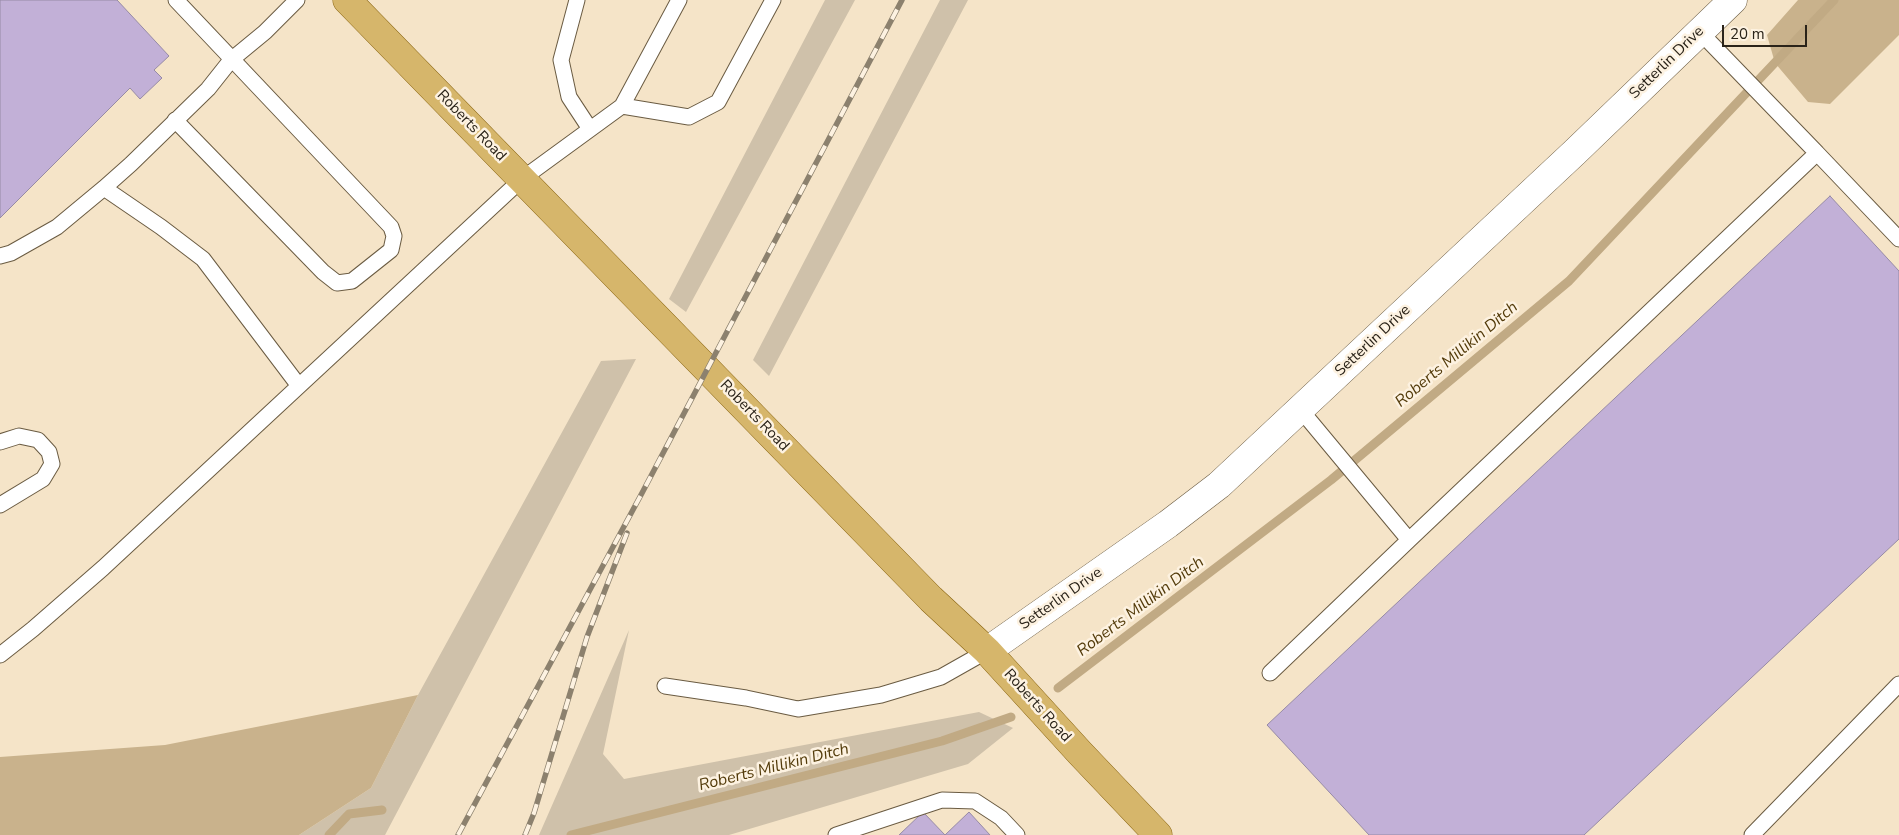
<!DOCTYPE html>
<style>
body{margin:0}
#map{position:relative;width:1899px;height:835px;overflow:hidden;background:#f5e4c8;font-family:"Nunito Sans",sans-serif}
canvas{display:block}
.scale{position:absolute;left:1722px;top:25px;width:85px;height:22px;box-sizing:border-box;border:2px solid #2a2319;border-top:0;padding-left:6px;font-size:15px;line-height:18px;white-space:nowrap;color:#2a2319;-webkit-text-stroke:4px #fdf2e1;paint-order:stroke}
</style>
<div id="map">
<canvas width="1899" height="835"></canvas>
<div class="scale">20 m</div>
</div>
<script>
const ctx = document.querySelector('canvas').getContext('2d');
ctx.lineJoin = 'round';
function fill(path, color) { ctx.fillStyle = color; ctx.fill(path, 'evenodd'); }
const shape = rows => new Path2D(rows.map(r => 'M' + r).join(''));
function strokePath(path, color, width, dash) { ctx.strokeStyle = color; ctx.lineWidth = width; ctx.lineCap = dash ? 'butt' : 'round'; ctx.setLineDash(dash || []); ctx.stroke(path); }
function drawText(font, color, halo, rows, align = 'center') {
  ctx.font = font + ' "Nunito Sans",sans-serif'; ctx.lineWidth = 5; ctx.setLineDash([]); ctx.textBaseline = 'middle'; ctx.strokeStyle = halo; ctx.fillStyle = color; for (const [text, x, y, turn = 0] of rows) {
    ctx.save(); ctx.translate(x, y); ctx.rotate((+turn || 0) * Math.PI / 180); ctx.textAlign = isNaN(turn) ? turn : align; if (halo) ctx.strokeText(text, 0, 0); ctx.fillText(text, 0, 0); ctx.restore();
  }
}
const green = shape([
 [825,0,855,0,686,312,669,299],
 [940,0,968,0,769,376,753,360],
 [636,359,385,835,299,835,371,788,418,695,601,361],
 [629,630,603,754,624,779,979,712,1013,728,968,764,729,835,539,835]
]);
const forest = shape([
 [1798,0,1899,0,1899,35,1830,104,1808,102,1775,63,1767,35],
 [418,695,371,788,299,835,0,835,0,757,165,745]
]);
const stream = shape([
 [1058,688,1331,480,1569,281,1834,0],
 [329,835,349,814,382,810],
 [571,835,942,741,1011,717]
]);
const building = shape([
 [0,0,117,0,169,56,154,70,162,78,140,99,130,88,0,218,0,0],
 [1830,196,1899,271,1899,539,1584,835,1369,835,1267,725,1830,196],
 [923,812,945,835,969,812,990,835,899,835,923,812]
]);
const lane = shape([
 [577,0,561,60,569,97,590,129],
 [622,106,689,117,718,102,773,0],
 [175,120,323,272,337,283,352,281,391,250,394,236,391,227,176,0],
 [1817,153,1899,239],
 [104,188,161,227,203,259,299,386,522,179,622,106,679,0],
 [0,256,11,253,57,227,104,188,131,164,208,89,231,60,265,32,297,0],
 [1300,409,1409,540,1817,153,1700,32],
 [0,442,19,436,38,440,49,452,52,464,43,479,0,505],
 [0,655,33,629,103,568,299,386],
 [1270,673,1409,540],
 [665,686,746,698,798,709,881,695,941,677,987,651],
 [836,835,942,800,975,801,1001,818,1017,835],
 [1752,835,1899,684]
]);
const street = shape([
 [987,651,1168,524,1219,485,1575,152,1733,0]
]);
const primary = shape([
 [347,0,931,599,987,651,1080,753,1158,835]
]);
const rail = shape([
 [458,835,642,493,902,0],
 [525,835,534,813,587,637,627,533]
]);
const streetNames = [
 ["Setterlin Drive",1667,63,-44],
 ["Roberts Road",471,126,46],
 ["Setterlin Drive",1373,341,-43],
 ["Roberts Road",754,416,46],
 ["Setterlin Drive",1061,599,-35],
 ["Roberts Road",1037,706,48]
];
const waterNames = [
 ["Roberts Millikin Ditch",1457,355,-40],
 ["Roberts Millikin Ditch",1141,607,-37],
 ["Roberts Millikin Ditch",774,768,-14]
];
fill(green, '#cfc1aa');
fill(forest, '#c9b28c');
strokePath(stream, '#c1aa84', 9);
fill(building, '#c2b0d7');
strokePath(building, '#968aa5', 1);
strokePath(lane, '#6a5b42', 17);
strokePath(street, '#6a5b42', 29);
strokePath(primary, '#88630f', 29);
strokePath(lane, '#fff', 15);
strokePath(street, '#fff', 28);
strokePath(primary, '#d6b66b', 28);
strokePath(rail, '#8c816e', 5.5);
strokePath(rail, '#fdf2e1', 4, [11]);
drawText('15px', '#2a2319', '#fdf2e1', streetNames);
drawText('italic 16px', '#533b0a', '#fdf2e1', waterNames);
</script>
